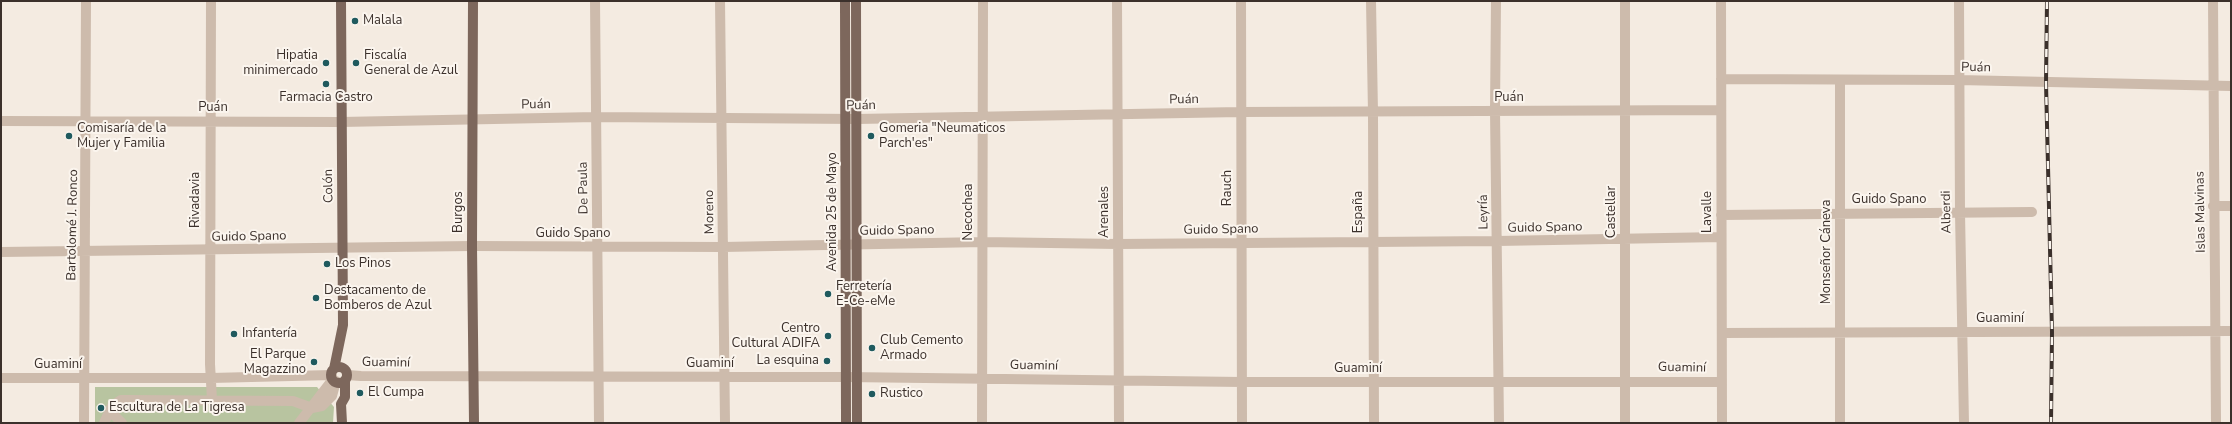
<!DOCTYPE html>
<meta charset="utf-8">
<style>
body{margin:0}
#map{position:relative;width:2232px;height:424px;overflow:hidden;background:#f4ebe1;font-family:"Nunito Sans",sans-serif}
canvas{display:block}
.frame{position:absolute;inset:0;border:2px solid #3b302b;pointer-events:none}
</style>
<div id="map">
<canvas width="2232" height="424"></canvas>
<div class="frame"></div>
</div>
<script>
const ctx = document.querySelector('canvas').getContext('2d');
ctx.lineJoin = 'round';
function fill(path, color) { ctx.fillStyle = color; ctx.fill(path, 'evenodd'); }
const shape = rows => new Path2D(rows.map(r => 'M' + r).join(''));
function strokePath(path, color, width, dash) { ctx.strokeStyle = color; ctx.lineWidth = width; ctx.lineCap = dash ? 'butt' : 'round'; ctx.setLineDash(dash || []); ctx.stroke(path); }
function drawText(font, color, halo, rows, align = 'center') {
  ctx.font = font + ' "Nunito Sans",sans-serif'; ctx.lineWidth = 4; ctx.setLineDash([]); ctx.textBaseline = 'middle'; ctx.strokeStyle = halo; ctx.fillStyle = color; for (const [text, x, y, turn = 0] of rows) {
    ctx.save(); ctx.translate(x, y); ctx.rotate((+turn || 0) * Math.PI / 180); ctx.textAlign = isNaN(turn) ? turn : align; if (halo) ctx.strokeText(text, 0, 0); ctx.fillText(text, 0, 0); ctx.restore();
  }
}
const green = shape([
 [95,387,317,387,334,407,333,423,95,423]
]);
const minor = shape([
 [211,1,210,364,212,400],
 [595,1,599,423],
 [720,1,725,423],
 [1117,1,1119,423],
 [1241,1,1242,423],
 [1371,1,1373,113,1374,423],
 [1496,1,1495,111,1499,423],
 [1625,1,1625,423],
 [1721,1,1722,423],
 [1959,1,1960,213,1964,423],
 [2213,1,2216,423],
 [1721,79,1959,80,2231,86],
 [1840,81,1840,423],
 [1,121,341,122,596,117,857,119,1240,112,1720,110],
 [2213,206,2231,206],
 [1721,215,2032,212],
 [1,252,472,246,723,247,983,242,1118,244,1497,241,1721,237],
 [1722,333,2231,331],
 [347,375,361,376,846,377,1242,382,1721,382],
 [1,378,211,378,332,375],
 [109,410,122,423],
 [84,423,86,1],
 [104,423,112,406,121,400,128,400,293,401,312,408,322,406,332,396,336,381],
 [299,423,333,379],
 [982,423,983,1]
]);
const major = shape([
 [473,1,472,246,474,423],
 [845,1,846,423],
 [856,1,857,423],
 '331 375a8 8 0 1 1 16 0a8 8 0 1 1-16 0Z',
 [334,369,343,325,341,1],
 [342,423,341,404,345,397,345,380]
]);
const rail = shape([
 [2047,1,2046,83,2052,332,2051,423]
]);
const markers = [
 [355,21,4,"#1f5a5e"],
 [326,63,4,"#1f5a5e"],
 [356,63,4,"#1f5a5e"],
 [326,84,4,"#1f5a5e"],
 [69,136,4,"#1f5a5e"],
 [871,136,4,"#1f5a5e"],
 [327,264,4,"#1f5a5e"],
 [828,294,4,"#1f5a5e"],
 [316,298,4,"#1f5a5e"],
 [234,334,4,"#1f5a5e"],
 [828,336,4,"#1f5a5e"],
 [872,348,4,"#1f5a5e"],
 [827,361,4,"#1f5a5e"],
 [314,362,4,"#1f5a5e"],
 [360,393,4,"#1f5a5e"],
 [872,394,4,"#1f5a5e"],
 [101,408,4,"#1f5a5e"]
];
const poiNames = [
 ["Malala",363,21],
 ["Hipatia",318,56,"right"],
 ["minimercado",318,71,"right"],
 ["Fiscalía",364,56],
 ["General de Azul",364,71],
 ["Farmacia Castro",326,98,"center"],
 ["Comisaría de la",77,129],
 ["Mujer y Familia",77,144],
 ["Gomeria \"Neumaticos",879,129],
 ["Parch'es\"",879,144],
 ["Los Pinos",335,264],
 ["Ferretería",836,287],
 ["E-Ce-eMe",836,302],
 ["Destacamento de",324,291],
 ["Bomberos de Azul",324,306],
 ["Centro",820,329,"right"],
 ["Cultural ADIFA",820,344,"right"],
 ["Infantería",242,334],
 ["Club Cemento",880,341],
 ["Armado",880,356],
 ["El Parque",306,355,"right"],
 ["Magazzino",306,370,"right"],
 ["La esquina",819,361,"right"],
 ["El Cumpa",368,393],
 ["Rustico",880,394],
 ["Escultura de La Tigresa",109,408]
];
const streetNames = [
 ["Puán",1976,68,1],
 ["Puán",1509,98],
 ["Puán",1184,100,-1],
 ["Puán",536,105,-1],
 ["Puán",861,106,-1],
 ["Puán",213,108],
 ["Colón",329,186,-91],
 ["De Paula",584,188,-91],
 ["Rauch",1228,188,-90],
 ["Rivadavia",196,200,-90],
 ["Guido Spano",1889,200],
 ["Burgos",459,212,-90],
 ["Moreno",710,212,-91],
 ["Avenida 25 de Mayo",833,212,-90],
 ["Necochea",969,212,-90],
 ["Arenales",1105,212,-90],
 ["España",1359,212,-90],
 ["Leyría",1484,212,-91],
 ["Castellar",1612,212,-90],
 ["Lavalle",1708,212,-90],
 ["Alberdi",1947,212,-91],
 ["Islas Malvinas",2201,212,-91],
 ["Bartolomé J. Ronco",73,225,-89],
 ["Guido Spano",1545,228,-1],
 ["Guido Spano",1221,230,-1],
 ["Guido Spano",897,231,-1],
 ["Guido Spano",573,234],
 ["Guido Spano",249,237,-1],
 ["Monseñor Cáneva",1827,252,-90],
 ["Guaminí",2000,319],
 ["Guaminí",386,363,1],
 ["Guaminí",710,364],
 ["Guaminí",58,365],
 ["Guaminí",1034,366,1],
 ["Guaminí",1682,368,1],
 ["Guaminí",1358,369]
];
fill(green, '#b8c4a0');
strokePath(minor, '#cdbbac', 10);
strokePath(major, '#7d675c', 10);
strokePath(rail, '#3b302b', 4);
strokePath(rail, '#fbf5ee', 2.5, [8]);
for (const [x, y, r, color] of markers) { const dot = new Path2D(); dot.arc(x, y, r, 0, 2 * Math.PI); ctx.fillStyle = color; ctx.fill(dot); strokePath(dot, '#fbf5ee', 1.5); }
drawText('13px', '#3b302b', '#fbf5ee', poiNames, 'left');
drawText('13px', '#3b302b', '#fbf5ee', streetNames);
</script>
